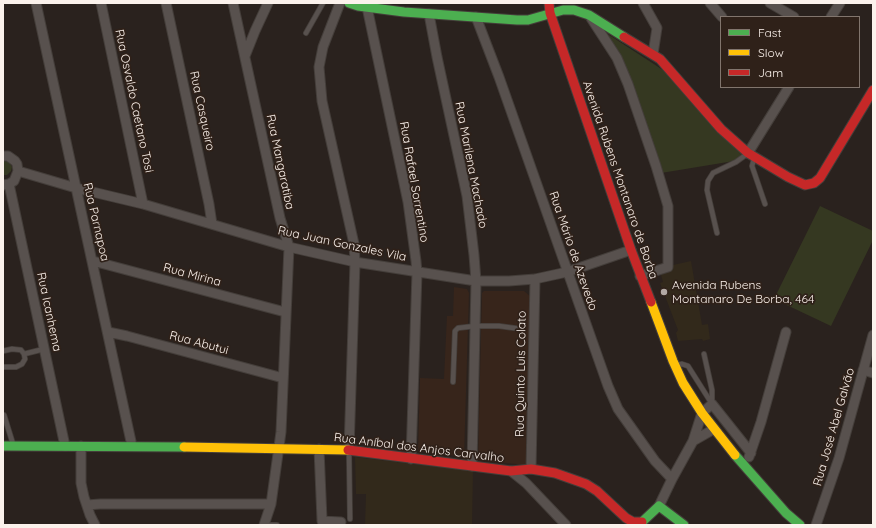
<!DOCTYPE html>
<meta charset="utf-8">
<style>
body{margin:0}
#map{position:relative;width:876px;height:528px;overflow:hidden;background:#2a221e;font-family:Quicksand,sans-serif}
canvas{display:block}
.frame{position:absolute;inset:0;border:4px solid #fbf2ec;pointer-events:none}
.legend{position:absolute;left:720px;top:16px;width:140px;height:72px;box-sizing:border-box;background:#2f2119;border:1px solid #81756d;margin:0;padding:5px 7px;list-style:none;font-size:12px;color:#fbf2ec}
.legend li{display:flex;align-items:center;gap:8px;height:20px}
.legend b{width:20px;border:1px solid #81756d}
</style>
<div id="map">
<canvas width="876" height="528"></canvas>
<div class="frame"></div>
<ul class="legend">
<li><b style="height:5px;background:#4caf50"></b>Fast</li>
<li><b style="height:5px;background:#ffc107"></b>Slow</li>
<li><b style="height:5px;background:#c62828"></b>Jam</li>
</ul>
</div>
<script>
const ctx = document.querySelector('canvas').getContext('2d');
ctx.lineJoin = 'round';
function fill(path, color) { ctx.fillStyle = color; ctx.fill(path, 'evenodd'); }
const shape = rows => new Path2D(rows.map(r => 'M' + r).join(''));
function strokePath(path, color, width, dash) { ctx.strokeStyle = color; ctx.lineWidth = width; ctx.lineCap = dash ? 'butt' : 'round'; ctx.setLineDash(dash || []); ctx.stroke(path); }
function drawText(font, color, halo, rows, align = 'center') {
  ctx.font = font + ' Quicksand,sans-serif'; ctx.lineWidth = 3.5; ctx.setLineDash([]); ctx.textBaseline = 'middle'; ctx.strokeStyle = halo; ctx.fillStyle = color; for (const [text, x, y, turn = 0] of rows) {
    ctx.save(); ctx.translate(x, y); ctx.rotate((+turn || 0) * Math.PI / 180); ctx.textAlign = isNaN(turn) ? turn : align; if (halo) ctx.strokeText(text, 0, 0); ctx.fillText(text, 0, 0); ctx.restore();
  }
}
const built = shape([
 [454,287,467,289,469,293,464,457,418,451,420,378,444,379,447,316,453,316],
 [484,291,524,291,530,296,526,465,478,460,482,293]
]);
const education = shape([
 [691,261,702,325,708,324,710,339,703,341,702,339,678,341,676,333,678,330,660,283,663,282,661,275,673,269,673,265],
 [355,457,473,471,472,525,365,525,366,494,356,494]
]);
const green = shape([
 [600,29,666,72,745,155,734,161,661,173,623,61],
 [3,161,9,162,12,167,11,171,7,175,3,175],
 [820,206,873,231,873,240,831,326,774,299]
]);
const lane = shape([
 [306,33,323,3],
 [754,159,752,166,765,204],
 [717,233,707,190,708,181,713,173,736,162,747,154],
 [3,351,12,349,21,350,24,354,25,359,22,364,16,367,3,367],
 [24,354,44,349],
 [704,354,712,390,712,404],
 [676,365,682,364,688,366,712,404],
 [453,382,455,331,458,328,475,326,499,326,521,329],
 [4,415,13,444],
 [349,451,350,519],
 [265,525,277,525]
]);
const street = shape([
 [36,3,132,446],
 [101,3,143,204],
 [166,3,209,204,212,224],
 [233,3,280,218,289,247,281,432,271,504,264,525],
 [340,3,323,47,319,67,322,101,354,244,355,262,349,450],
 [643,3,657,28,653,54],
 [710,3,722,17],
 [770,3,794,17],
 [367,7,408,202,416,261,417,272,411,459],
 [429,14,437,57,467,196,474,255,476,281,472,466],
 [476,17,499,77,608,386,618,409,655,461,672,479],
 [831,17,840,3],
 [591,18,617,58,628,84,656,166,668,206,668,267,640,276],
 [245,56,255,31,268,3],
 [748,153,789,87],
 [3,156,8,156,15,161,17,164,18,171,14,181,9,184,3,185],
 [18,171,76,188,143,204,289,247,355,262,476,281,509,281,535,279,567,272,631,250],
 [9,184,65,446],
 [93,261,285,312],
 [108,332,127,336,283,378],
 [863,370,873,373],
 [693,441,714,429],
 [81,446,81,483,84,497,90,515,95,525],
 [319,449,322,520,322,521,341,522],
 [749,457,761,422,786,332],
 [531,469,535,279],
 [511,471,526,483,566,525],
 [87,505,100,504,271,504],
 [659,506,672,479,693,441,702,413,712,404,751,453],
 [816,525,839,458,873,335]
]);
const fast = shape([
 [349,3,358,6,404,12,517,20,528,20,563,10,574,10,589,15,624,37],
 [3,446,184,447],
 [735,455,786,513,800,525],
 [642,522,659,506,684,525]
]);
const slow = shape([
 [651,302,673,361,683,383,702,413,735,455],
 [184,447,348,450]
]);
const jam = shape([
 [549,3,550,13,631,250,651,302],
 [624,37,660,59,721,129,748,153,788,177,805,185,814,183,820,178,873,90],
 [348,450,511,471,531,469,555,473,586,484,597,491,626,518,633,522,642,522]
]);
const markers = [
 [664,292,4,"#b2a9a4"]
];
const streetNames = [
 ["Rua Osvaldo Caetano Tosi",134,101,78],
 ["Rua Casqueiro",202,111,78],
 ["Rua Mangaratiba",280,162,78],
 ["Rua Marilena Machado",471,165,79],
 ["Avenida Rubens Montanaro de Borba",620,180,71],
 ["Rua Rafael Sorrentino",414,182,80],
 ["Rua Parnapoa",96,222,77],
 ["Rua Juan Gonzales Vila",342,244,12],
 ["Rua Mário de Azevedo",573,251,71],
 ["Rua Mirina",192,275,15],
 ["Rua Icanhema",49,312,78],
 ["Rua Abutui",199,343,15],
 ["Rua Quinto Luis Colato",521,374,-89],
 ["Rua José Abel Galvão",834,427,-74],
 ["Rua Aníbal dos Anjos Carvalho",419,448,7]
];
const poiNames = [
 ["Avenida Rubens",672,285],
 ["Montanaro De Borba, 464",672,299]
];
fill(built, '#37251b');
fill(education, '#32291b');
fill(green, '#353821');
strokePath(lane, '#443e3a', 6);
strokePath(street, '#443e3a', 11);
strokePath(fast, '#443e3a', 11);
strokePath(slow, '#443e3a', 11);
strokePath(jam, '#443e3a', 11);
strokePath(lane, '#58514e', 4.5);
strokePath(street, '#58514e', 9);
strokePath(fast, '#4caf50', 9);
strokePath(slow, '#ffc107', 9);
strokePath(jam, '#c62828', 9);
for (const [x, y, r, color] of markers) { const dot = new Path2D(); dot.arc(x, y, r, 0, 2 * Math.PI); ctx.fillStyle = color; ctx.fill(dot); strokePath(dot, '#2f2119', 1.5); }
drawText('12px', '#fbf2ec', '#2f2119', streetNames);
drawText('12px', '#fbf2ec', '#2f2119', poiNames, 'left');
</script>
